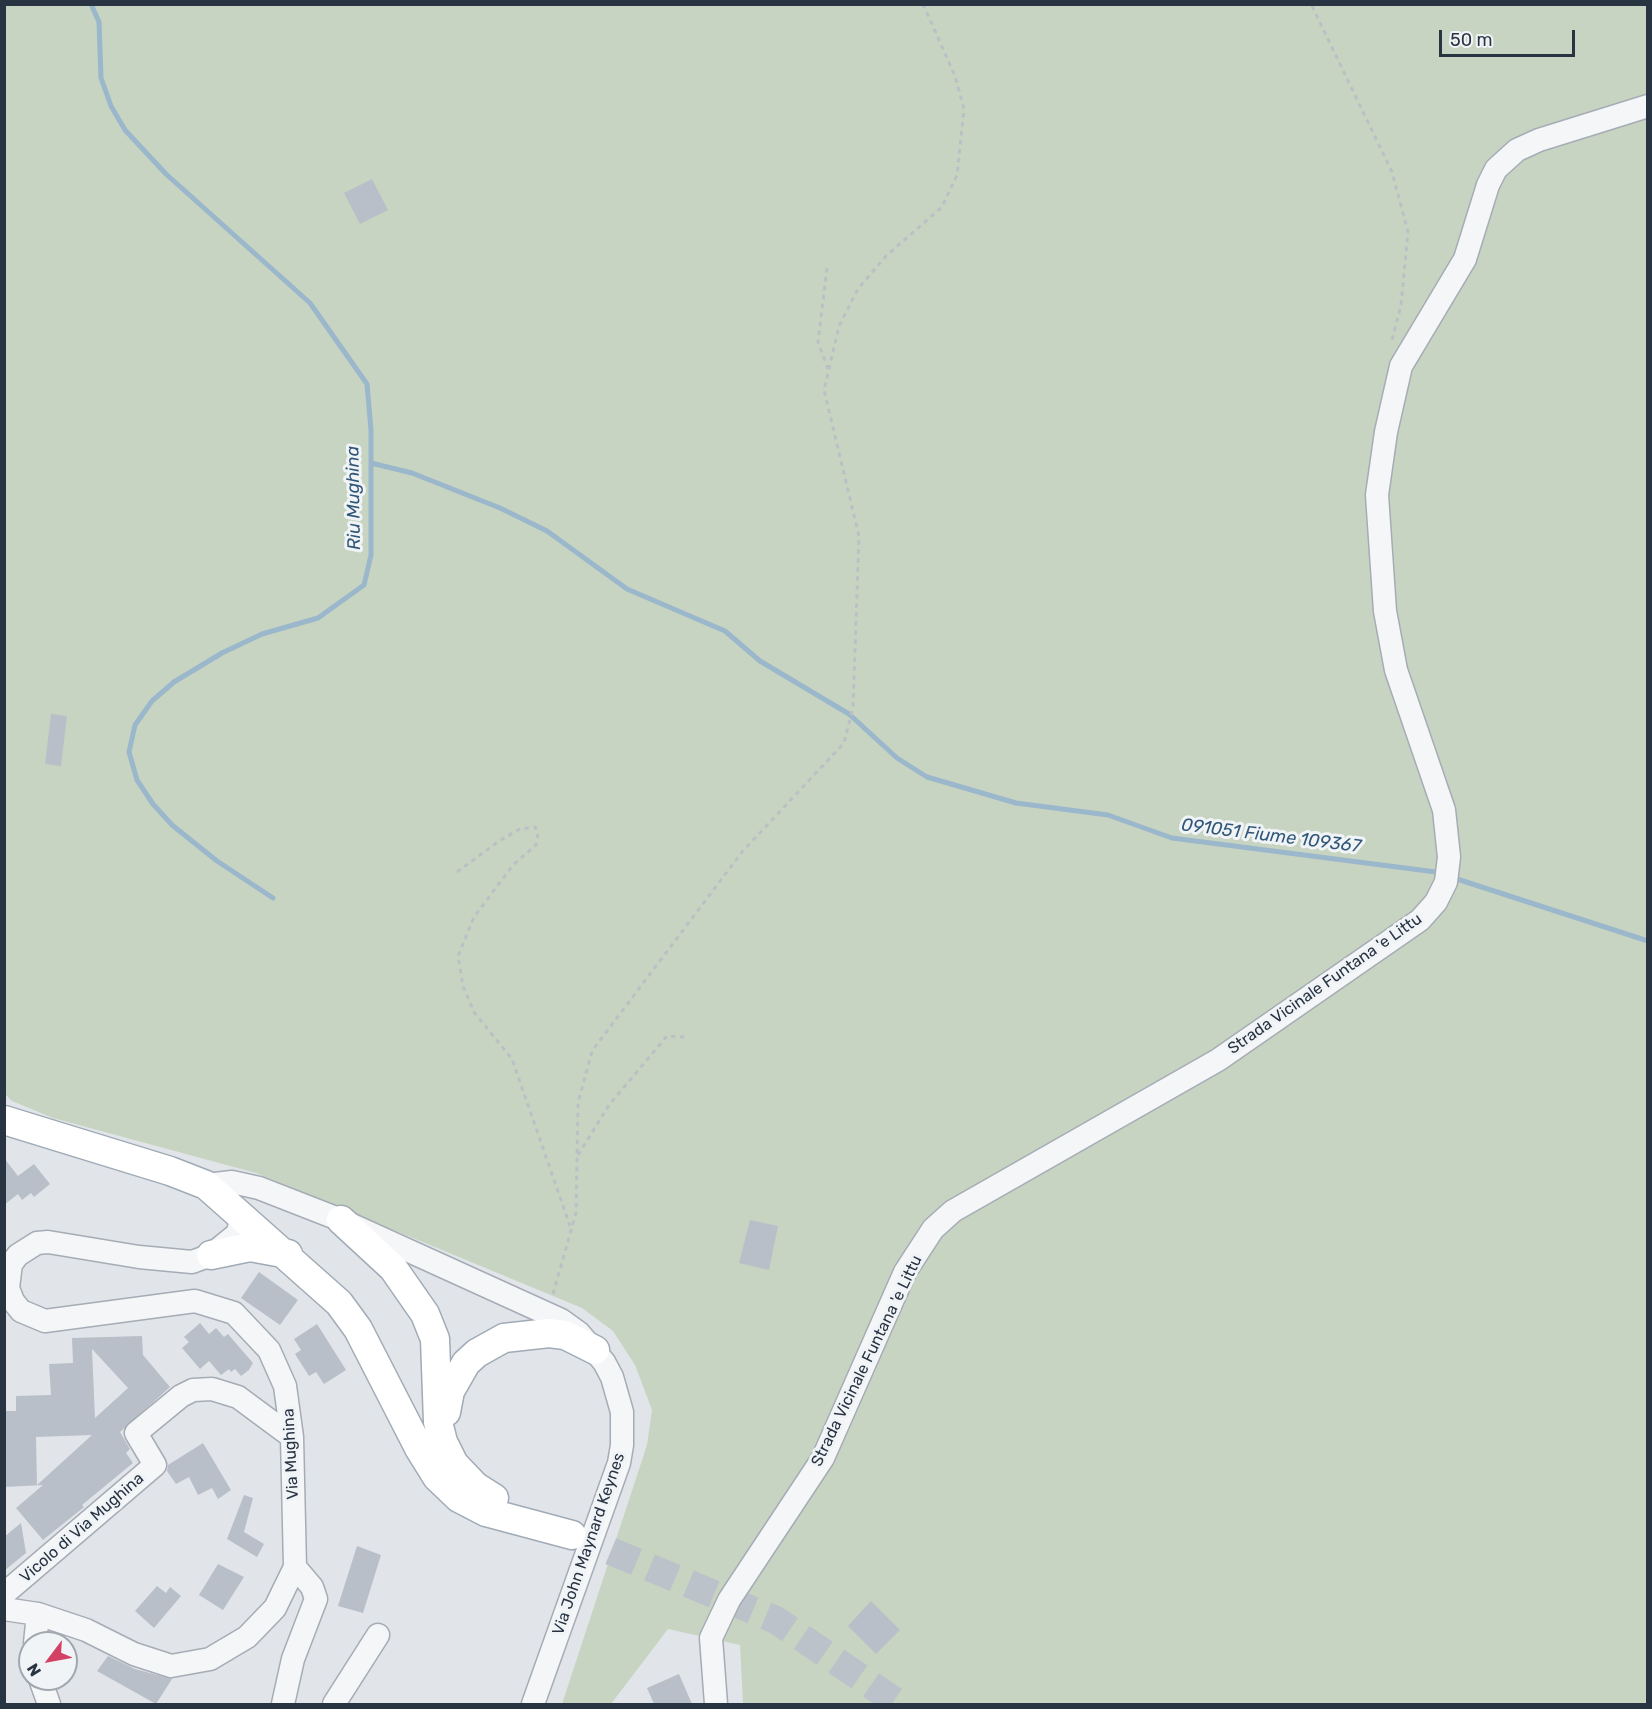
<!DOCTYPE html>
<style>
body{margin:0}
#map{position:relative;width:1652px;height:1709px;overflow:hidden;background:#e1e5ea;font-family:Rubik,sans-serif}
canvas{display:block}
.frame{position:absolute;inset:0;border:6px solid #293443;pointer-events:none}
.north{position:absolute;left:18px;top:1631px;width:60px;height:60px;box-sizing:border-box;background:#f1f4f7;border:2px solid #a1a7af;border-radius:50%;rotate:238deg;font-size:16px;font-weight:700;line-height:24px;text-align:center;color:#293443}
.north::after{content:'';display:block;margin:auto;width:21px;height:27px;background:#d34265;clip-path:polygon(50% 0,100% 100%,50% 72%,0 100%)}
.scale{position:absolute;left:1439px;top:30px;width:136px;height:27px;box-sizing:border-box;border:3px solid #293443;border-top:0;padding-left:8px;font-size:18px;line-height:21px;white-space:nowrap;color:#293443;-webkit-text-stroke:4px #f1f4f7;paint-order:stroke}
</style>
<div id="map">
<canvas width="1652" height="1709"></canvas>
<div class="frame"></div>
<div class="north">N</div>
<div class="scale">50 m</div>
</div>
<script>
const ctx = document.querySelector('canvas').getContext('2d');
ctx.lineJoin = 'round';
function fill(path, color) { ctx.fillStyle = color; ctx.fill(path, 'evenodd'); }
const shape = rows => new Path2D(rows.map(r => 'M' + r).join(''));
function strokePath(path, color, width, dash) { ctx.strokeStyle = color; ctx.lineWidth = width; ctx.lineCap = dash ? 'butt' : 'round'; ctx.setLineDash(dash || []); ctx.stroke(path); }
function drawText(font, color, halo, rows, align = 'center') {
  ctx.font = font + ' Rubik,sans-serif'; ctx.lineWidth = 6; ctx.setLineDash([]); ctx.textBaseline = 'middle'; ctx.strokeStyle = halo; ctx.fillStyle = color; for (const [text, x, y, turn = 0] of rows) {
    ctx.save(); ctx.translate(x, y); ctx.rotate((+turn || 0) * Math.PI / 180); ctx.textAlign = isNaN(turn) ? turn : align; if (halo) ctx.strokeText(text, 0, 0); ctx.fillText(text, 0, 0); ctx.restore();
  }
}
const green = shape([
 [5,5,1647,5,1647,1704,743,1704,740,1645,668,1629,611,1704,562,1704,647,1445,652,1410,635,1365,613,1331,582,1308,256,1173,53,1118,12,1101,5,1094]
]);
const stream = shape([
 [91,4,99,22,101,78,111,106,125,130,166,174,310,303,367,384,371,430,371,555,364,585,318,618,262,634,222,653,174,682,152,701,135,725,129,752,137,780,153,804,172,825,217,861,273,898],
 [371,463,412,473,500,508,547,531,627,589,725,631,760,661,849,714,897,758,927,777,1016,803,1108,815,1172,838,1436,872],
 [1457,879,1648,941]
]);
const building = shape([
 [372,179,388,210,360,224,344,193],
 [51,714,67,716,61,766,45,764],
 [4,1158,18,1176,34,1164,50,1184,34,1197,31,1193,22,1200,18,1194,4,1205],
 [750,1220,778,1226,769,1270,739,1263],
 [259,1272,298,1300,280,1325,241,1298],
 [200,1323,209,1334,216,1328,224,1337,228,1334,253,1363,249,1370,241,1376,235,1369,231,1372,229,1369,221,1375,209,1361,200,1369,182,1348,189,1342,184,1337],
 [317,1324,346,1370,324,1384,316,1372,309,1376,295,1354,301,1350,294,1339],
 [142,1336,143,1355,170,1387,120,1432,130,1449,126,1453,133,1463,82,1505,84,1507,43,1540,16,1508,43,1485,4,1487,4,1411,16,1411,16,1396,51,1395,49,1364,73,1363,72,1338],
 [92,1349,128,1388,95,1418],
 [92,1435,37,1485,36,1437],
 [203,1443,231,1490,218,1499,212,1488,198,1495,189,1477,176,1484,167,1471,168,1465],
 [244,1495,253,1498,244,1532,264,1544,257,1557,227,1539],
 [21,1523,26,1553,4,1571,4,1537],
 [357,1546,381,1555,363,1613,338,1606],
 [218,1564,244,1577,223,1610,199,1595],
 [157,1586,166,1593,170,1587,181,1596,154,1628,135,1611],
 [871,1601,900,1630,876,1654,848,1626],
 [108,1656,135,1669,172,1679,156,1704,97,1671],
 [679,1674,692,1704,654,1704,647,1688]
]);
const majorTunnel = shape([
 [572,1535,776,1620,899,1704]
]);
const path = shape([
 [1312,6,1392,172,1408,232,1401,305,1392,340],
 [827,268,818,342,828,369],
 [457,872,499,841,520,829,535,827,538,833,536,845,513,865,474,917,458,956,463,986,474,1012,512,1059,570,1226],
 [578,1155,609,1105,667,1036,686,1037],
 [553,1294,576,1213,578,1103,592,1051,742,852,844,743,853,707,859,536,824,390,839,326,858,289,886,256,942,207,957,175,964,109,955,76,923,4]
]);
const minor = shape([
 [206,1185,232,1182,259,1188,341,1220,561,1320,579,1333,604,1362,612,1377,622,1412,622,1445,619,1463,533,1704],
 [4,1594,155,1465,136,1433,181,1396,193,1390,212,1389,238,1397,292,1437],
 [4,1609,38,1614,86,1630,134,1654,171,1666,210,1659,247,1637,275,1608,295,1567,292,1437,285,1386,269,1350,234,1313,195,1301,45,1321,21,1311,13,1301,8,1288,11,1264,18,1255,37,1243,48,1242,139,1257,192,1262,211,1255,237,1234,243,1215],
 [35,1643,38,1614],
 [40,1679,49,1704],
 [283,1704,293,1659,316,1599,312,1587,295,1567],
 [334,1704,378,1635],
 [716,1704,711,1638,729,1600,823,1458,905,1272,933,1229,953,1211,1218,1060,1420,920,1436,902,1446,882,1449,857,1444,810,1396,670,1385,611,1377,495,1386,432,1401,366,1465,259,1488,185,1496,169,1517,150,1539,140,1648,106]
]);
const major = shape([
 [4,1120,170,1171,206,1185,339,1303,358,1329,419,1448,437,1477,459,1498,486,1512,572,1535],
 [341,1220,393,1268,425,1314,435,1339,438,1422,443,1442,454,1464,475,1486,494,1498],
 [211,1255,250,1247,288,1254],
 [446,1412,450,1391,466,1363,477,1353,504,1338,549,1333,565,1335,595,1350]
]);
const streetNames = [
 ["Strada Vicinale Funtana 'e Littu",1325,984,-35],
 ["Strada Vicinale Funtana 'e Littu",867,1361,-64],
 ["Via Mughina",291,1454,-93],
 ["Vicolo di Via Mughina",82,1528,-41],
 ["Via John Maynard Keynes",589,1544,-71]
];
const waterNames = [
 ["Riu Mughina",354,498,-91],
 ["091051 Fiume 109367",1271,836,7]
];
fill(green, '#c8d4c2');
strokePath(stream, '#9bb7cb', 5);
fill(building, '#b8bfc8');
strokePath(majorTunnel, '#bcc2c9', 28, [28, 14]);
strokePath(minor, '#a6acb5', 25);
strokePath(major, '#a0abb6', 31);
strokePath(path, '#bbc0c5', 3, [4.5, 4.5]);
strokePath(minor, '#f4f6f8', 22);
strokePath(major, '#fff', 28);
drawText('16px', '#293443', '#f1f4f7', streetNames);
drawText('italic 18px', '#315778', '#f1f4f7', waterNames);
</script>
